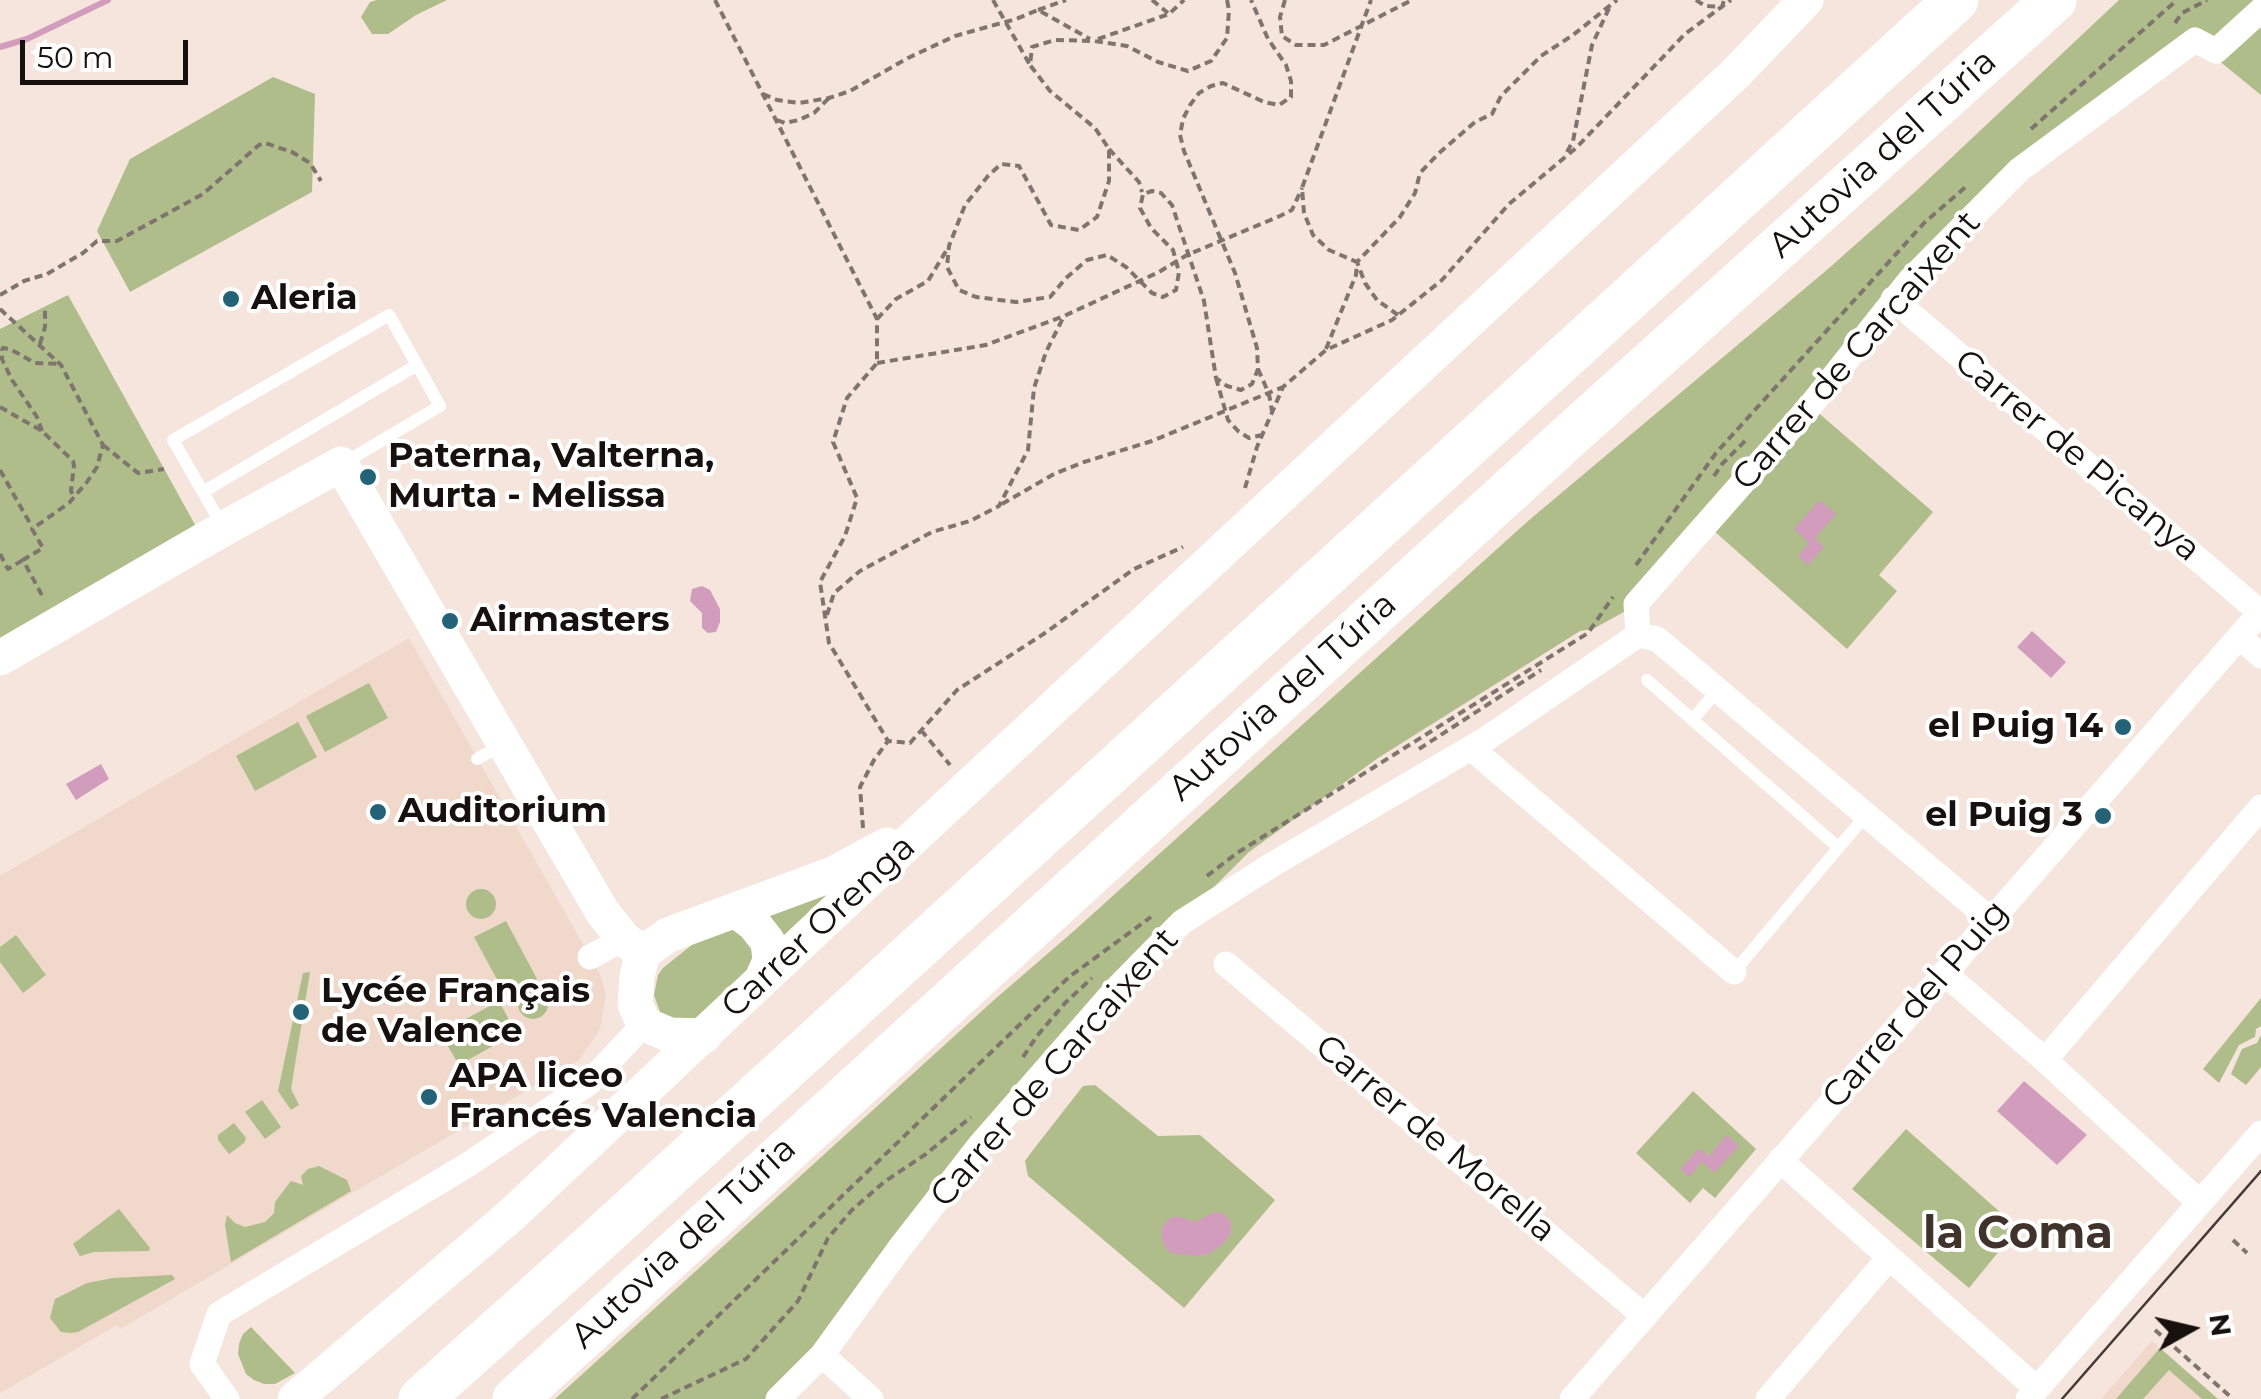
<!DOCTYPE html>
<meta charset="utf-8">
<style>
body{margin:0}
#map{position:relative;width:2261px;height:1399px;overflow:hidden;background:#f6e5dc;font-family:Montserrat,sans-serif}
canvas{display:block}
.north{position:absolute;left:2141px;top:1279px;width:100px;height:100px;-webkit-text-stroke:8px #fff;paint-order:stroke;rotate:82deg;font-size:28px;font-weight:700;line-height:40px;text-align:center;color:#16110e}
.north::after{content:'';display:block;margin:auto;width:35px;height:45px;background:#16110e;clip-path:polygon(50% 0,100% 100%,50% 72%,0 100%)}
.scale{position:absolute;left:20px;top:40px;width:168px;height:45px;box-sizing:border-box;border:5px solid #16110e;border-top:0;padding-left:12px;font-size:30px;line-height:35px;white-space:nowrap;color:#16110e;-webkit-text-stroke:8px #fff;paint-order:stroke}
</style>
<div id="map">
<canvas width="2261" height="1399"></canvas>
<div class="north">N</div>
<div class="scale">50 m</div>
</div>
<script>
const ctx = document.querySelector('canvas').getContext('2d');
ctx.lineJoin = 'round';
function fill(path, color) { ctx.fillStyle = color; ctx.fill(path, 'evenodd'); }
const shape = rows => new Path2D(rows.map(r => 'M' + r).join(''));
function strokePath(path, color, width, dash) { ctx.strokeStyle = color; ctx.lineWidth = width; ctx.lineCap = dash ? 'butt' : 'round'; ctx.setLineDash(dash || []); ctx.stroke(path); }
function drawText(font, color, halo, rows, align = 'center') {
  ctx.font = font + ' Montserrat,sans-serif'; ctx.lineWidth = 8; ctx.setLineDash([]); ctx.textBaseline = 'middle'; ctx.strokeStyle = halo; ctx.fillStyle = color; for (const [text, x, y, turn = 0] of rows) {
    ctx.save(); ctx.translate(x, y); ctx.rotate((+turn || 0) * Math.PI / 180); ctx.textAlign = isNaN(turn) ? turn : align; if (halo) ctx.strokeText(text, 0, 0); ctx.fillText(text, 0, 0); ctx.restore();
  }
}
const built = shape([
 [409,638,601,976,606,995,600,1029,579,1060,120,1329,117,1325,0,1393,0,876],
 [2152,1341,2218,1399,2101,1399]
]);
const green = shape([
 [377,0,447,0,416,15,388,34,372,34,361,17,370,2],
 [2119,0,2256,0,2261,31,2261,95,2191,38,1908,277,1651,597,1593,629,1580,631,1378,758,1249,852,1149,952,784,1399,555,1399,994,1000,1075,930,1528,521,1828,269,1916,191],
 [273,77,315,94,312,192,130,292,97,231,130,159],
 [68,295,204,541,0,652,0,329],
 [1814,409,1933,512,1879,575,1897,591,1847,649,1713,530],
 [369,683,388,718,325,752,306,716],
 [298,722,317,757,255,791,236,756],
 [845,874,782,947,761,908],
 '466 904a15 15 0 1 1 30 0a15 15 0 1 1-30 0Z',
 [506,921,537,979,506,996,474,937],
 [719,923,745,926,759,969,705,1019,668,1018,660,1012,654,995,658,975,663,968],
 [16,935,46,975,23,993,0,962,0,947],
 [310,972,291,1089,299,1105,291,1110,278,1091,303,973],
 '518 1004a15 15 0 1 1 30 0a15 15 0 1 1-30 0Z',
 [2261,998,2261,1026,2256,1029,2255,1037,2239,1045,2219,1083,2203,1069],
 [499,1001,516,1033,459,1065,440,1033],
 [2261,1035,2261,1067,2246,1085,2231,1074,2242,1049,2257,1043],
 [1095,1085,1158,1136,1200,1135,1275,1200,1184,1308,1028,1176,1025,1161,1033,1150,1083,1086],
 [1693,1091,1756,1149,1715,1198,1703,1188,1690,1203,1636,1153],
 [262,1100,281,1127,265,1139,245,1112],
 [234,1123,246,1138,244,1143,229,1154,218,1140,218,1135],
 [1906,1129,2018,1228,1969,1288,1852,1189],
 [319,1166,347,1180,351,1191,231,1262,225,1225,227,1215,235,1223,245,1227,265,1222,274,1213,275,1202,291,1181,303,1185,301,1176,308,1169],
 [119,1209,150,1248,149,1251,94,1252,80,1256,73,1244],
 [172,1275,175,1279,78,1332,71,1333,61,1332,50,1318,55,1299,87,1283,113,1278],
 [251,1327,295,1373,275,1384,264,1384,254,1380,246,1374,238,1354,239,1344,243,1334],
 [2160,1348,2218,1399,2202,1399,2169,1370,2143,1399,2116,1399]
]);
const water = shape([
 [1820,500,1836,514,1815,538,1824,547,1808,565,1798,556,1809,543,1794,529],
 [702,586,710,590,720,609,720,622,716,632,708,633,702,628,702,613,690,601,692,589],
 [2032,631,2066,662,2051,678,2017,647],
 [101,764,109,779,76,800,66,784],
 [2024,1081,2087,1135,2057,1165,1997,1111],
 [1727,1135,1739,1146,1714,1173,1702,1162,1689,1177,1680,1169,1699,1148,1708,1156],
 [1215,1212,1224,1214,1231,1221,1231,1233,1224,1243,1209,1254,1196,1256,1170,1253,1163,1243,1161,1230,1167,1220,1172,1217,1181,1217,1195,1222]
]);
const stream = shape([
 [0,47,27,39,108,0]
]);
const path = shape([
 [715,0,877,319,877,363,847,398,833,442,857,498,845,536,820,582,829,643,888,741,910,743,957,690,1045,633,1134,569,1183,547],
 [993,0,1030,65],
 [1152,0,1168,13],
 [1227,0,1229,10,1227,38,1211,61,1188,71,1158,62,1127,46,1094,41,1055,40,1032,47,1030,65,1050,91,1095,128,1109,149,1109,181,1097,217,1079,230,1051,225,1019,166,1001,164,988,176,965,205,949,246,947,267,959,290,976,297,1016,302,1050,297,1066,278,1087,260,1107,255,1126,267,1152,293,1163,297,1176,290,1179,272,1173,250,1151,228,1140,208,1143,194,1152,191,1161,193,1172,205,1204,301,1216,378,1227,386,1241,390,1252,384,1258,369,1257,348,1235,273,1184,151,1180,135,1183,119,1190,105,1199,93,1211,86,1223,83,1264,102,1279,105,1291,97,1291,81,1286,65,1268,39,1251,0],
 [1285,0,1280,17,1282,36,1296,45,1324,45,1412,0],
 [1696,0,1705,6,1722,7,1724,0],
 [1038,10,1066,0],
 [2175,23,2182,13,2207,0],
 [1098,39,1169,14,1184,0],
 [763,94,777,100,799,103,829,98,850,91,908,58,955,36,1016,19,1038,10,1090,39],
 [777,120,785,123,799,120,814,113,829,98],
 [2031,129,2177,0],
 [1109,149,1139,182,1142,192],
 [1567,152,1573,141,1592,45,1611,4],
 [0,295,24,281,47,274,83,253,97,241,117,241,203,194,259,145,265,143,292,152,310,163,321,181],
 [0,309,61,365,103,445,97,467,87,482,69,503,32,529,43,548,23,560,44,599],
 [1398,315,1377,300,1365,283,1357,262,1400,217,1415,193,1420,173,1439,153,1475,122,1492,114,1501,96,1541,56,1573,35,1617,0],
 [877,319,896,299,928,281,946,251],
 [40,344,45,327,45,307],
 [1326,349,1356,275,1357,262,1329,250,1313,235,1304,213,1302,188,1371,0],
 [877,363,986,345,1064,316],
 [1258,369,1269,394,1272,411],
 [1216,378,1228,420,1238,431,1249,438,1262,435],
 [0,407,42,431,73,461,74,466,71,491,74,497],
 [42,431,37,417,12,380,2,359,2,350,3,348,10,349,35,363,60,364],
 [103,445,138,473,164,469],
 [0,470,32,527],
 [1714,476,1722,464,1748,438],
 [1245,488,1257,447,1283,387,1326,350,1392,320,1442,280,1509,204,1576,148,1685,34,1731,0],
 [1002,504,1054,474,1084,462,1152,441,1283,387],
 [0,554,8,569,23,560],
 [1636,565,1716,453,1925,222,1968,185],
 [827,615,834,593,860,571,932,532,970,521,999,506,1028,450,1034,388,1046,352,1064,316,1159,272,1187,255,1280,216,1292,210,1302,188],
 [921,730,950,765],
 [1419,749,1541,670],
 [863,828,860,787,874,760,888,741],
 [1207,876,1237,853,1588,633,1613,597],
 [1023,1057,1037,1036,1065,1003,1092,978],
 [2233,1240,2247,1253],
 [2155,1330,2233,1399],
 [632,1399,1069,977,1151,917],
 [661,1399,746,1359,798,1301,828,1238,852,1210,884,1182,926,1154,971,1117]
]);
const lane = shape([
 [203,492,417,365],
 [223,527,173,440,389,315,440,406,344,463],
 [1647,680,1838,847],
 [1692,720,1718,690],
 [477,759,502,745],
 [1734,972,1866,815]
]);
const street = shape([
 [1893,299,2261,613],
 [1638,635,1636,604,1811,405,1910,280,2019,170,2195,40,2216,51,2261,10],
 [2240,637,2261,656],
 [1471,748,1734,972],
 [590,957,624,939],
 [1226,964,1643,1315],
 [1944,973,2045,1060,2199,1202],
 [2045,1060,2261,807],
 [1780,1160,2037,1389],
 [822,1355,871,1399],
 [227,1399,202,1364,219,1314,469,1164,589,1083,644,1024],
 [778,1399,822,1355,899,1249,980,1145,1117,988,1182,922,1270,866,1486,739,1638,635,1657,639,1991,920],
 [1572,1399,2261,612],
 [1768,1399,1889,1258],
 [2028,1399,2261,1133]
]);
const secondary = shape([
 [0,658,223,529,341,464,603,913,624,939,643,953],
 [737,911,754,924,768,942,770,961,761,981],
 [643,953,668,935,833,874,887,845],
 [643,953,637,976,635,1004,644,1024,670,1035,704,1036],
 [295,1399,509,1217,928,824,1736,73,1806,0]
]);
const highway = shape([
 [421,1399,584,1253,1956,0],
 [515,1399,1576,430,2054,0]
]);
const tram = shape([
 [2062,1399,2261,1171]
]);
const markers = [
 [231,299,10,"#246278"],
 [368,477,10,"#246278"],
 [450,621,10,"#246278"],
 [2123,727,10,"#246278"],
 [378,812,10,"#246278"],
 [2103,816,10,"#246278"],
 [301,1012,10,"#246278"],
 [429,1097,10,"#246278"]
];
const streetNames = [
 ["Autovia del Túria",1883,154,-42],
 ["Carrer de Carcaixent",1857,351,-49],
 ["Carrer de Picanya",2077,456,40],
 ["Autovia del Túria",1283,697,-42],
 ["Carrer Orenga",819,927,-43],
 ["Carrer del Puig",1916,1005,-49],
 ["Carrer de Carcaixent",1055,1068,-49],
 ["Carrer de Morella",1435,1139,40],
 ["Autovia del Túria",684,1243,-43]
];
const poiNames = [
 ["Aleria",251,299],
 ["Paterna, Valterna,",388,457],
 ["Murta - Melissa",388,497],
 ["Airmasters",470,621],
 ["el Puig 14",2103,727,"right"],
 ["Auditorium",398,812],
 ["el Puig 3",2083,816,"right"],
 ["Lycée Français",321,992],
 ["de Valence",321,1032],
 ["APA liceo",449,1077],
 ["Francés Valencia",449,1117]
];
const districtNames = [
 ["la Coma",2018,1235]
];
fill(built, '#f0d8ca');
fill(green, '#aebd89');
fill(water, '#d29dbd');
strokePath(stream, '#d29dbd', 6);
strokePath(path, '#7f746e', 4, [8, 5]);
strokePath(lane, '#fff', 12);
strokePath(street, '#fff', 25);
strokePath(secondary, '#fff', 35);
strokePath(highway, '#fff', 45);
strokePath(tram, '#423b37', 2.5);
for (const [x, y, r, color] of markers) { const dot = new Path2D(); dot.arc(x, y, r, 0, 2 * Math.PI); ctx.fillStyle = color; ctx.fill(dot); strokePath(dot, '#fff', 4); }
drawText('35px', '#16110e', '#fff', streetNames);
drawText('bold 35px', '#16110e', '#fff', poiNames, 'left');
drawText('bold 45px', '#3f332b', '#fff', districtNames);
</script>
